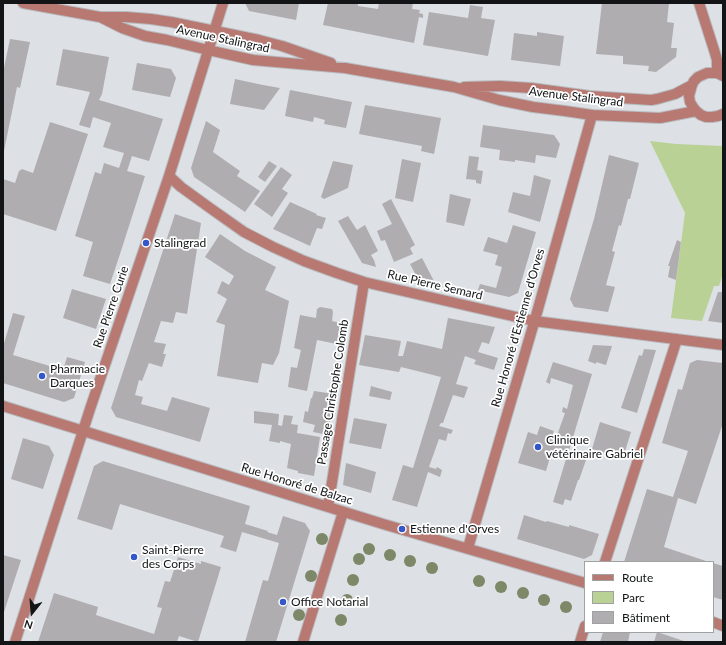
<!DOCTYPE html>
<meta charset="utf-8">
<style>
body{margin:0}
#map{position:relative;width:726px;height:645px;overflow:hidden;background:#dde0e4;font-family:Lato,sans-serif}
canvas{display:block}
.frame{position:absolute;inset:0;border:4px solid #121415;pointer-events:none}
.legend{position:absolute;left:584px;top:561px;width:130px;height:72px;box-sizing:border-box;background:#fff;border:1px solid #a0a1a1;margin:0;padding:5px 7px;list-style:none;font-size:12px;color:#121415}
.legend li{display:flex;align-items:center;gap:8px;height:20px}
.legend b{width:20px;border:1px solid #a0a1a1}
.north{position:absolute;left:12px;top:593px;width:40px;height:40px;-webkit-text-stroke:3px #fff;paint-order:stroke;rotate:197deg;font-size:11px;font-weight:700;line-height:16px;text-align:center;color:#121415}
.north::after{content:'';display:block;margin:auto;width:14px;height:18px;background:#121415;clip-path:polygon(50% 0,100% 100%,50% 72%,0 100%)}
</style>
<div id="map">
<canvas width="726" height="645"></canvas>
<div class="frame"></div>
<ul class="legend">
<li><b style="height:5px;background:#b87972"></b>Route</li>
<li><b style="height:11px;background:#b9d195"></b>Parc</li>
<li><b style="height:11px;background:#b0adb1"></b>Bâtiment</li>
</ul>
<div class="north">N</div>
</div>
<script>
const ctx = document.querySelector('canvas').getContext('2d');
ctx.lineJoin = 'round';
function fill(path, color) { ctx.fillStyle = color; ctx.fill(path, 'evenodd'); }
const shape = rows => new Path2D(rows.map(r => 'M' + r).join(''));
function strokePath(path, color, width, dash) { ctx.strokeStyle = color; ctx.lineWidth = width; ctx.lineCap = dash ? 'butt' : 'round'; ctx.setLineDash(dash || []); ctx.stroke(path); }
function drawText(font, color, halo, rows, align = 'center') {
  ctx.font = font + ' Lato,sans-serif'; ctx.lineWidth = 3.5; ctx.setLineDash([]); ctx.textBaseline = 'middle'; ctx.strokeStyle = halo; ctx.fillStyle = color; for (const [text, x, y, turn = 0] of rows) {
    ctx.save(); ctx.translate(x, y); ctx.rotate((+turn || 0) * Math.PI / 180); ctx.textAlign = isNaN(turn) ? turn : align; if (halo) ctx.strokeText(text, 0, 0); ctx.fillText(text, 0, 0); ctx.restore();
  }
}
const green = shape([
 [650,141,676,144,723,146,723,274,719,286,714,286,702,321,671,318,685,213]
]);
const building = shape([
 [245,3,299,3,296,20,249,11],
 [328,3,358,3,358,6,378,9,379,3,413,3,412,9,420,10,419,13,423,14,423,18,419,17,414,43,323,25],
 [602,3,669,3,667,22,674,23,671,48,677,48,676,57,656,72,648,71,649,66,623,64,623,56,596,54],
 [470,5,483,7,481,18,495,20,488,56,423,45,429,12,468,18],
 [537,32,564,36,560,66,511,60,514,33,537,36],
 [10,39,30,42,20,88,17,87,4,151,3,73],
 [63,49,109,57,102,94,99,100,163,119,149,161,132,156,127,171,145,176,121,251,106,246,121,251,110,284,83,276,93,242,75,236,95,172,101,174,104,163,119,168,124,153,103,147,111,123,93,117,90,128,79,125,90,92,56,85],
 [137,63,171,69,176,78,170,97,132,90],
 [235,79,263,85,280,88,264,110,230,104],
 [290,90,352,102,346,128,324,124,325,120,314,117,313,122,285,116],
 [365,105,441,118,434,154,421,151,422,146,359,134],
 [206,121,220,130,213,152,240,171,237,176,260,191,245,212,194,177,191,168],
 [50,122,88,134,56,231,3,214,3,179,15,183,19,171,22,169,33,173],
 [483,125,554,135,560,144,556,158,536,155,535,163,515,160,515,162,499,160,500,150,480,147],
 [609,155,639,163,630,199,628,199,621,226,619,225,612,251,615,252,606,285,615,287,608,312,574,307,570,299,594,219],
 [469,156,479,157,477,170,483,171,481,184,476,183,476,180,466,179],
 [402,159,421,163,413,202,395,198],
 [269,161,277,166,265,182,258,177],
 [333,161,353,165,348,188,324,199,321,197],
 [281,167,292,175,282,189,288,193,272,217,254,204],
 [534,175,551,180,540,222,508,212,513,192,530,196],
 [450,194,471,199,464,226,446,222],
 [391,199,415,245,410,248,413,254,394,262,385,240,381,241,377,231,392,224,382,204],
 [290,202,317,214,316,215,326,218,322,229,317,228,310,246,273,229],
 [175,214,201,223,187,314,176,312,173,323,161,321,154,342,166,344,163,354,166,354,162,367,149,363,142,381,139,380,135,395,143,397,141,404,167,411,172,397,210,408,200,442,116,417,111,408],
 [348,216,357,230,365,225,378,251,371,255,374,260,376,267,362,263,338,221],
 [513,225,536,232,518,293,509,297,478,290,480,284,496,288,502,267,495,265,498,255,483,251,488,237,507,243],
 [220,234,245,251,276,267,265,290,289,301,279,353,273,365,262,363,258,383,217,376,225,325,216,322,227,299,217,293,222,281,229,285,234,276,205,257],
 [677,240,681,242,676,280,668,277,670,266,668,266],
 [422,258,434,281,417,277,410,264],
 [72,289,106,299,96,329,63,318],
 [718,292,723,292,723,323,708,321],
 [320,307,332,309,333,312,332,321,341,323,337,344,317,340,307,391,288,387,291,367,297,368,301,350,294,348,300,315,316,318,317,309],
 [13,313,25,316,13,355,63,370,67,357,85,362,74,398,64,402,3,383,3,347],
 [448,318,495,327,489,344,482,342,478,352,498,358,494,370,474,364,476,360,465,356,456,384,468,387,464,398,453,395,443,423,441,423,439,426,453,430,451,434,448,433,446,441,439,439,429,467,436,469,437,467,442,470,440,477,428,472,417,507,392,500,403,465,413,468,441,377,401,367,399,372,359,365,365,335,401,341,398,356,403,356,407,341,442,349],
 [593,345,612,346,606,365,596,362,596,364,588,361],
 [644,349,656,350,637,413,621,408,639,355,642,356],
 [697,360,723,363,723,392,722,397,723,397,723,423,696,504,678,498,664,547,709,562,624,562,647,489,673,497,688,451,662,443,678,389,682,390,690,363],
 [553,362,592,374,568,454,586,460,579,480,578,480,571,501,565,499,563,505,553,502,566,459,551,454,546,471,518,463,528,432,537,435,540,426,554,431,551,439,555,441,565,413,562,412,563,407,567,409,573,385,551,378,550,384,546,382],
 [371,386,392,392,390,400,369,396],
 [314,391,334,394,328,435,313,432,315,425,303,422,305,411,308,412,311,398,312,398],
 [254,411,279,414,278,425,282,426,284,415,293,416,291,424,298,425,297,433,320,437,314,476,298,473,298,471,287,468,291,444,280,441,280,443,269,441,272,425,254,423],
 [354,418,387,424,381,449,349,443],
 [600,422,631,432,623,458,592,449],
 [23,438,49,446,54,455,43,489,11,479],
 [103,461,250,506,245,524,268,531,267,532,277,535,283,516,305,523,310,531,276,642,245,642,263,580,268,581,279,543,242,532,236,552,220,547,224,536,120,504,112,530,77,519,94,466],
 [346,463,376,472,371,493,343,485],
 [524,515,546,522,547,521,569,527,569,525,599,534,592,555,584,559,517,539],
 [3,555,21,560,3,615],
 [178,557,201,564,201,561,221,567,198,642,179,636,177,642,38,642,54,593,98,607,96,615,154,634,162,608,157,607,165,581,170,582],
 [713,563,723,566,723,600,713,597],
 [603,632,630,632,628,642,600,642],
 [657,632,687,642,654,642]
]);
const minor = shape([
 [699,3,715,53,717,60,717,73],
 [169,176,181,187,210,208,244,232,273,247,304,261,337,273,364,282,534,321,723,345],
 [3,406,383,524,585,583],
 [328,507,364,282],
 [468,548,538,309,592,115],
 [605,562,677,339],
 [713,622,723,626],
 [15,642,90,409,169,176,223,3],
 [303,642,343,512],
 [580,642,585,626]
]);
const tertiary = shape([
 [23,3,100,17,126,17,151,19,171,22,259,40,282,46,331,63],
 [100,17,122,28,145,36,167,40,208,50,253,60,345,68,454,87,499,100,533,107,565,111,592,115,660,118,696,111],
 [723,76,717,73,707,73,698,77,694,81,692,85,689,96,690,102,693,107,696,111,701,115,706,117,712,117,718,116,723,114],
 [464,87,500,86,531,88,590,96,651,100,657,99,675,94,692,85]
]);
const trees = [
 [322,539],
 [369,549],
 [390,555],
 [359,559],
 [410,561],
 [432,568],
 [311,576],
 [353,580],
 [479,581],
 [501,587],
 [523,593],
 [347,600],
 [544,600],
 [566,607],
 [299,615],
 [341,620]
];
const markers = [
 [146,243,4,"#3357c8"],
 [42,376,4,"#3357c8"],
 [538,447,4,"#3357c8"],
 [402,529,4,"#3357c8"],
 [134,557,4,"#3357c8"],
 [283,602,4,"#3357c8"]
];
const streetNames = [
 ["Avenue Stalingrad",223,39,12],
 ["Avenue Stalingrad",576,97,7],
 ["Rue Pierre Semard",435,285,13],
 ["Rue Pierre Curie",111,307,-71],
 ["Rue Honoré d'Estienne d'Orves",518,328,-74],
 ["Passage Christophe Colomb",333,392,-81],
 ["Rue Honoré de Balzac",297,484,17]
];
const poiNames = [
 ["Stalingrad",154,243],
 ["Pharmacie",50,369],
 ["Darques",50,383],
 ["Clinique",546,440],
 ["vétérinaire Gabriel",546,454],
 ["Estienne d'Orves",410,529],
 ["Saint-Pierre",142,550],
 ["des Corps",142,564],
 ["Office Notarial",291,602]
];
fill(green, '#b9d195');
fill(building, '#b0adb1');
strokePath(minor, '#b8bbbf', 12);
strokePath(tertiary, '#b8bbbf', 12);
strokePath(minor, '#b87972', 10);
strokePath(tertiary, '#b87972', 10);
ctx.fillStyle = '#7c8867';
for (const [x, y] of trees) { ctx.beginPath(); ctx.arc(x, y, 6, 0, 2 * Math.PI); ctx.fill(); }
for (const [x, y, r, color] of markers) { const dot = new Path2D(); dot.arc(x, y, r, 0, 2 * Math.PI); ctx.fillStyle = color; ctx.fill(dot); strokePath(dot, '#fff', 1.5); }
drawText('12px', '#121415', '#fff', streetNames);
drawText('12px', '#121415', '#fff', poiNames, 'left');
</script>
